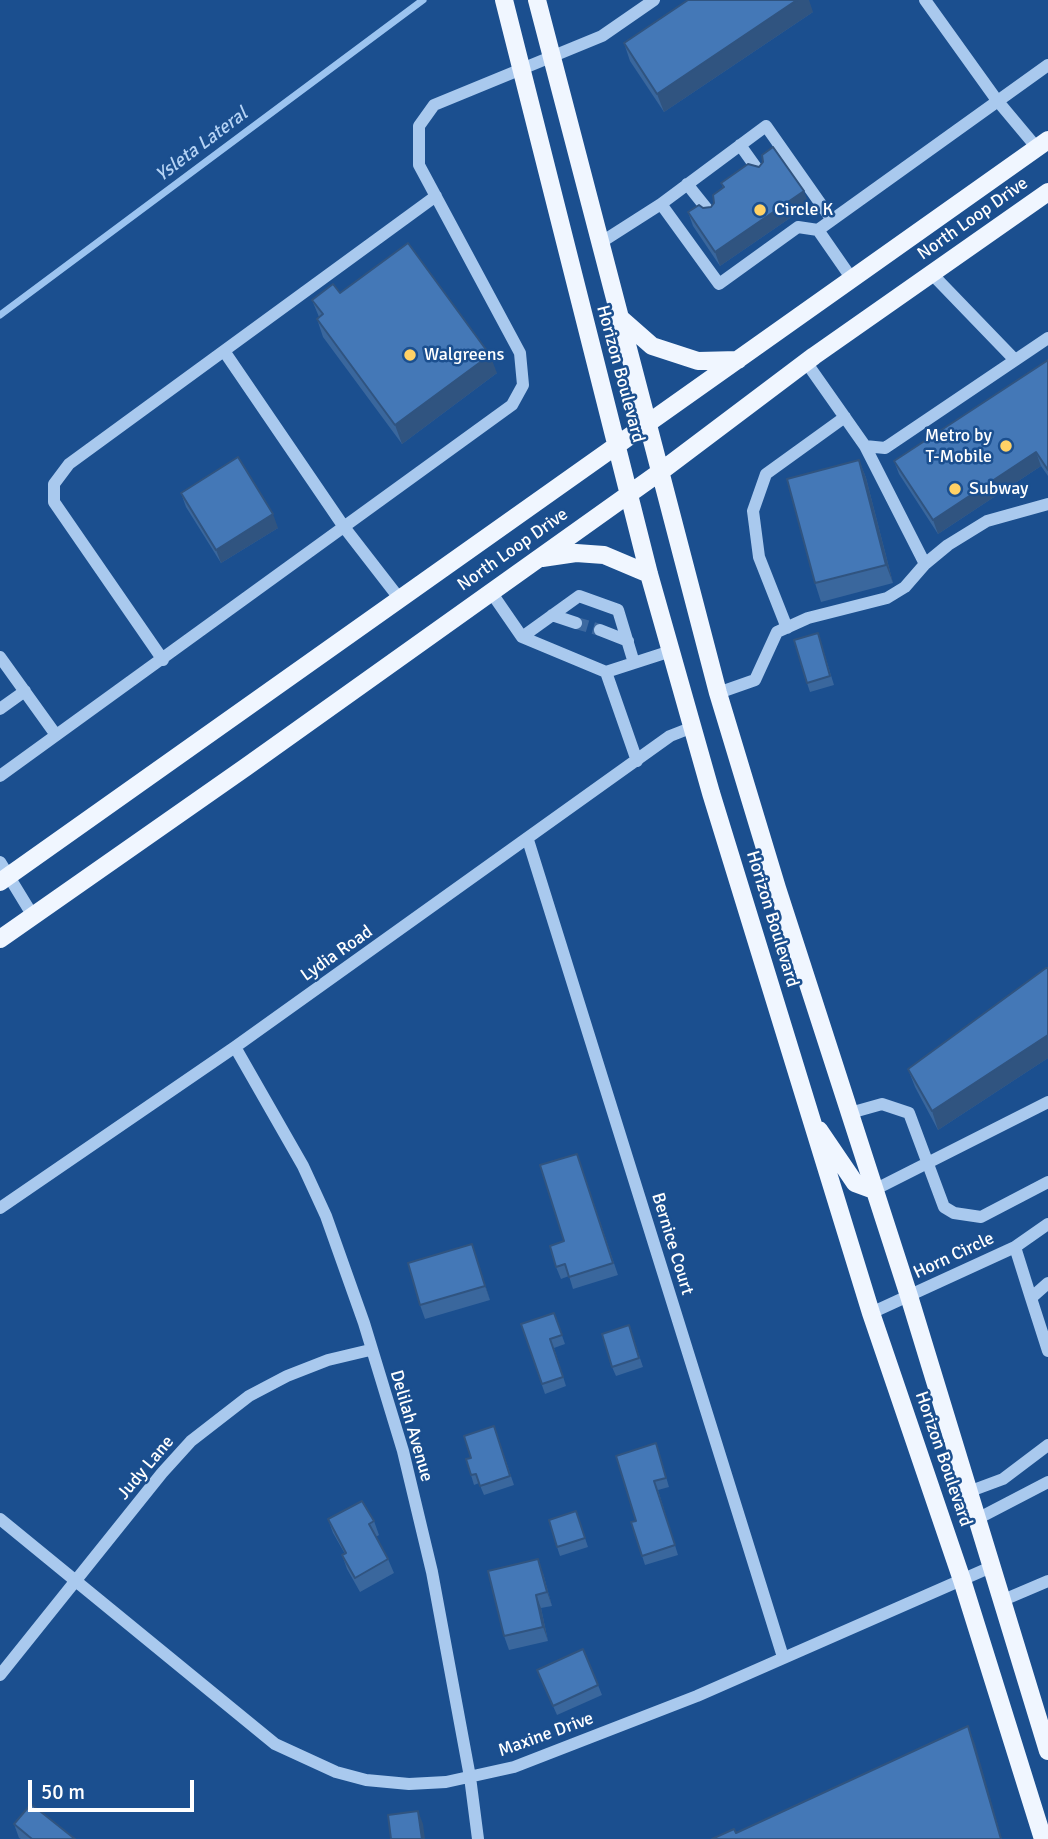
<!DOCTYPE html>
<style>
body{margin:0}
#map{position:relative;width:1048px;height:1839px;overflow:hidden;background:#1b4f8f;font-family:Signika,sans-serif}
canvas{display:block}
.scale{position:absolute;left:28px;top:1780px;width:166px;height:32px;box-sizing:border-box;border:4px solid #fff;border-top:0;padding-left:9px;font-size:21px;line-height:24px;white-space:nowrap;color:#fff;-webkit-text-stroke:5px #1b4f8f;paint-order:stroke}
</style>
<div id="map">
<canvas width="1048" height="1839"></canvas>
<div class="scale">50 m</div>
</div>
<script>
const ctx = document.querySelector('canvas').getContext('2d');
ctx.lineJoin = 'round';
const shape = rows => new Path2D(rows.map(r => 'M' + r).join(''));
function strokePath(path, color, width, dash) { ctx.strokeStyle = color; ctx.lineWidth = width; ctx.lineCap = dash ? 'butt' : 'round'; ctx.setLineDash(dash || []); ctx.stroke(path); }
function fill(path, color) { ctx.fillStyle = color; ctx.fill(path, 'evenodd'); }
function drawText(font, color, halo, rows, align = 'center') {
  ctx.font = font + ' Signika,sans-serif'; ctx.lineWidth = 5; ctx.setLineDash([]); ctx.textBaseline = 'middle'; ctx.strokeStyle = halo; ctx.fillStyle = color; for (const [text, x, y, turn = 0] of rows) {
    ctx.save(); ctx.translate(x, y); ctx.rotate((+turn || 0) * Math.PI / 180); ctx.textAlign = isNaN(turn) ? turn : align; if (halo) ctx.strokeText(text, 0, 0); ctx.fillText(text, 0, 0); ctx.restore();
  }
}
const stream = shape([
 [0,315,423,0]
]);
const minorTunnel = shape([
 [576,623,600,630]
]);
const minor = shape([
 [925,0,996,99,1037,148],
 [740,145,760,173],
 [687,184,711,214],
 [661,204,719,284,798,227,818,230],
 [600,243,661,204,766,126,832,220],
 [932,274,1015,360],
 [852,279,818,230,1048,65],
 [224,351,344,527,399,598],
 [806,362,865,446,885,448,1048,338],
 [865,446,925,564],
 [491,592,522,637,606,672,637,761],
 [552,615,576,623],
 [787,628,759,557,753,511,766,474,845,417],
 [600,630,628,641],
 [522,637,579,596,618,610,634,663],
 [0,657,56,735],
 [163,660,54,502,54,484,69,464,436,196],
 [606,672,671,651],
 [718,693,755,680,777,632,808,618,887,598,905,587,925,564,948,545,987,521,1048,504],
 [0,709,25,691],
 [0,776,512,405,523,385,520,353,419,165,419,126,434,105,602,36,654,0],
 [528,840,783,1657],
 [0,862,33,916],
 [235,1047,303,1166,326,1216,364,1323,403,1451,432,1572,470,1777,478,1839],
 [850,1113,882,1104,909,1113,944,1207,954,1213,981,1217,1048,1182],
 [874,1190,1048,1102],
 [0,1208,235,1047,670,736,693,727],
 [1015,1247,1031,1298],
 [1048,1283,1031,1298,1048,1351],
 [871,1313,1015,1247,1048,1224],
 [968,1492,1003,1479,1048,1445],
 [0,1519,275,1744,336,1772,366,1780,409,1784,446,1782,514,1767,697,1696,991,1567],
 [977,1519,1048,1482],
 [1001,1601,1048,1581],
 [0,1675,162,1473,191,1441,249,1396,287,1376,328,1360,370,1350]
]);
const major = shape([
 [504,0,649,574,711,793,871,1313,962,1580,1043,1839],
 [537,0,718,693,777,888,909,1296,1048,1751],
 [619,317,652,346,698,361,738,360],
 [542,558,576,553,604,555,649,574],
 [0,882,1048,140],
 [0,939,246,767,660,472,814,356,1048,192],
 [819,1130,855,1183,874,1190]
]);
const wall = shape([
 [813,12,664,112,630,61,624,43],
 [721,183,809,205,720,266,693,226,688,212,711,207,723,188],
 [312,300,497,373,402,444,323,337,317,319,319,317],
 [1048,360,1048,476,1041,466,938,534,899,474,894,461],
 [859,460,866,478,893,583,821,602,815,583],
 [181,493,278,528,221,563,186,507],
 [818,633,834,685,810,692,807,683],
 [1048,968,1048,1058,938,1130,915,1087,908,1069],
 [577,1154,618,1275,573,1289,569,1276,561,1279,556,1267,564,1241],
 [472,1244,490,1300,425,1319,420,1305],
 [554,1313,565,1344,554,1348,566,1386,545,1394,521,1324],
 [629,1325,643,1367,616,1376,612,1367],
 [494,1426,514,1485,484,1495,479,1483,474,1485,471,1475,471,1458],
 [659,1453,669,1487,658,1490,678,1555,645,1565,631,1522,636,1521],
 [576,1511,588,1547,560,1556,557,1547],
 [328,1519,374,1521,379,1535,376,1537,388,1559,394,1573,360,1592,347,1569,342,1555,345,1554,333,1533],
 [543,1573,552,1606,541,1608,548,1641,509,1650,504,1636],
 [537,1670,598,1685,602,1695,557,1715],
 [14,1824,75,1839,21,1839,19,1838]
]);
const shadedWall = shape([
 [797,0,809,0,813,12,664,112,657,94],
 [804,191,809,205,720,266,715,252],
 [490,355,497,373,402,444,395,425],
 [1036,452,1041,466,938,534,933,520],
 [859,460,866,478,893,583,886,565],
 [273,514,278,528,221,563,216,550],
 [1048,1035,1048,1058,938,1130,932,1111],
 [472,1244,477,1258,490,1300,485,1286],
 [538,1559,543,1573,552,1606,547,1592],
 [536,1595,541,1608,548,1641,543,1627],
 [968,1726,975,1744,1002,1839,1001,1839],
 [418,1811,423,1824,425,1839,422,1839]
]);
const building = shape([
 [688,0,797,0,657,94,624,43,688,0],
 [773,147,804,191,715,252,688,212,699,205,703,208,711,207,714,203,713,195,724,187,721,183,748,164,759,167,763,162,762,155,773,147],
 [408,243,490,355,395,425,317,319,323,314,312,300,333,284,340,293,408,243],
 [1048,360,1048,470,1036,452,933,520,894,461,1048,360],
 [238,457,273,514,216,550,181,493,238,457],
 [859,460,886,565,815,583,787,479,859,460],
 [818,633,830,676,807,683,794,640,818,633],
 [1046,968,1048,968,1048,1035,932,1111,908,1069,1046,968],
 [577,1154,613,1263,569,1277,565,1264,556,1267,550,1246,564,1241,540,1165,577,1154],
 [472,1244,485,1286,420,1305,408,1263,472,1244],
 [554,1313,562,1335,550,1339,563,1377,542,1384,521,1324,554,1313],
 [629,1325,639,1358,612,1367,602,1334,629,1325],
 [494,1426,510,1476,480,1486,476,1474,471,1475,466,1459,471,1458,464,1436,494,1426],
 [656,1443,666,1478,654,1481,675,1545,642,1556,631,1522,636,1521,616,1456,656,1443],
 [362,1501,374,1521,369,1524,388,1559,355,1578,342,1555,346,1553,328,1519,362,1501],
 [576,1511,585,1538,557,1547,549,1520,576,1511],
 [538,1559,547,1592,536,1595,543,1627,504,1636,488,1571,538,1559],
 [583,1649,598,1685,553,1706,537,1670,583,1649],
 [968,1726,1001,1839,712,1839,734,1829,736,1833,968,1726],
 [31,1804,75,1839,32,1839,14,1824,31,1804],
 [418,1811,422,1839,391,1839,388,1815,418,1811]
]);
const markers = [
 [760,210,7,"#ffd166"],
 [410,355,7,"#ffd166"],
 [1006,446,7,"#ffd166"],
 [955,489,7,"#ffd166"]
];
const poiNames = [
 ["Circle K",774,210],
 ["Walgreens",424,355],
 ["Metro by",992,436,"right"],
 ["T-Mobile",992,457,"right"],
 ["Subway",969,489]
];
const streetNames = [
 ["North Loop Drive",973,219,-35],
 ["Horizon Boulevard",620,374,75],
 ["North Loop Drive",513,550,-35],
 ["Horizon Boulevard",772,919,73],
 ["Lydia Road",337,954,-35],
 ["Bernice Court",672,1244,73],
 ["Horn Circle",954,1256,-25],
 ["Delilah Avenue",411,1426,74],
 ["Horizon Boulevard",943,1459,71],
 ["Judy Lane",146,1468,-50],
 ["Maxine Drive",546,1735,-20]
];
const waterNames = [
 ["Ysleta Lateral",202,145,-37]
];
strokePath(stream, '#9cc4f0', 7);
strokePath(minorTunnel, '#3d69a0', 12, [12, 6]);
strokePath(minor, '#a9c9ee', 12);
strokePath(major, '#f0f6ff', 18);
fill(wall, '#3a679d');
fill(shadedWall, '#305480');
fill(building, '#4478b7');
strokePath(building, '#305480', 2);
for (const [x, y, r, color] of markers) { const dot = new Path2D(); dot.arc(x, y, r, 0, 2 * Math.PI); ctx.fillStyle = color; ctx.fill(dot); strokePath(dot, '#1b4f8f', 2.5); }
drawText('18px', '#fff', '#1b4f8f', poiNames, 'left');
drawText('18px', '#fff', '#1b4f8f', streetNames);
drawText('italic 19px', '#b5d3f5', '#1b4f8f', waterNames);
</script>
